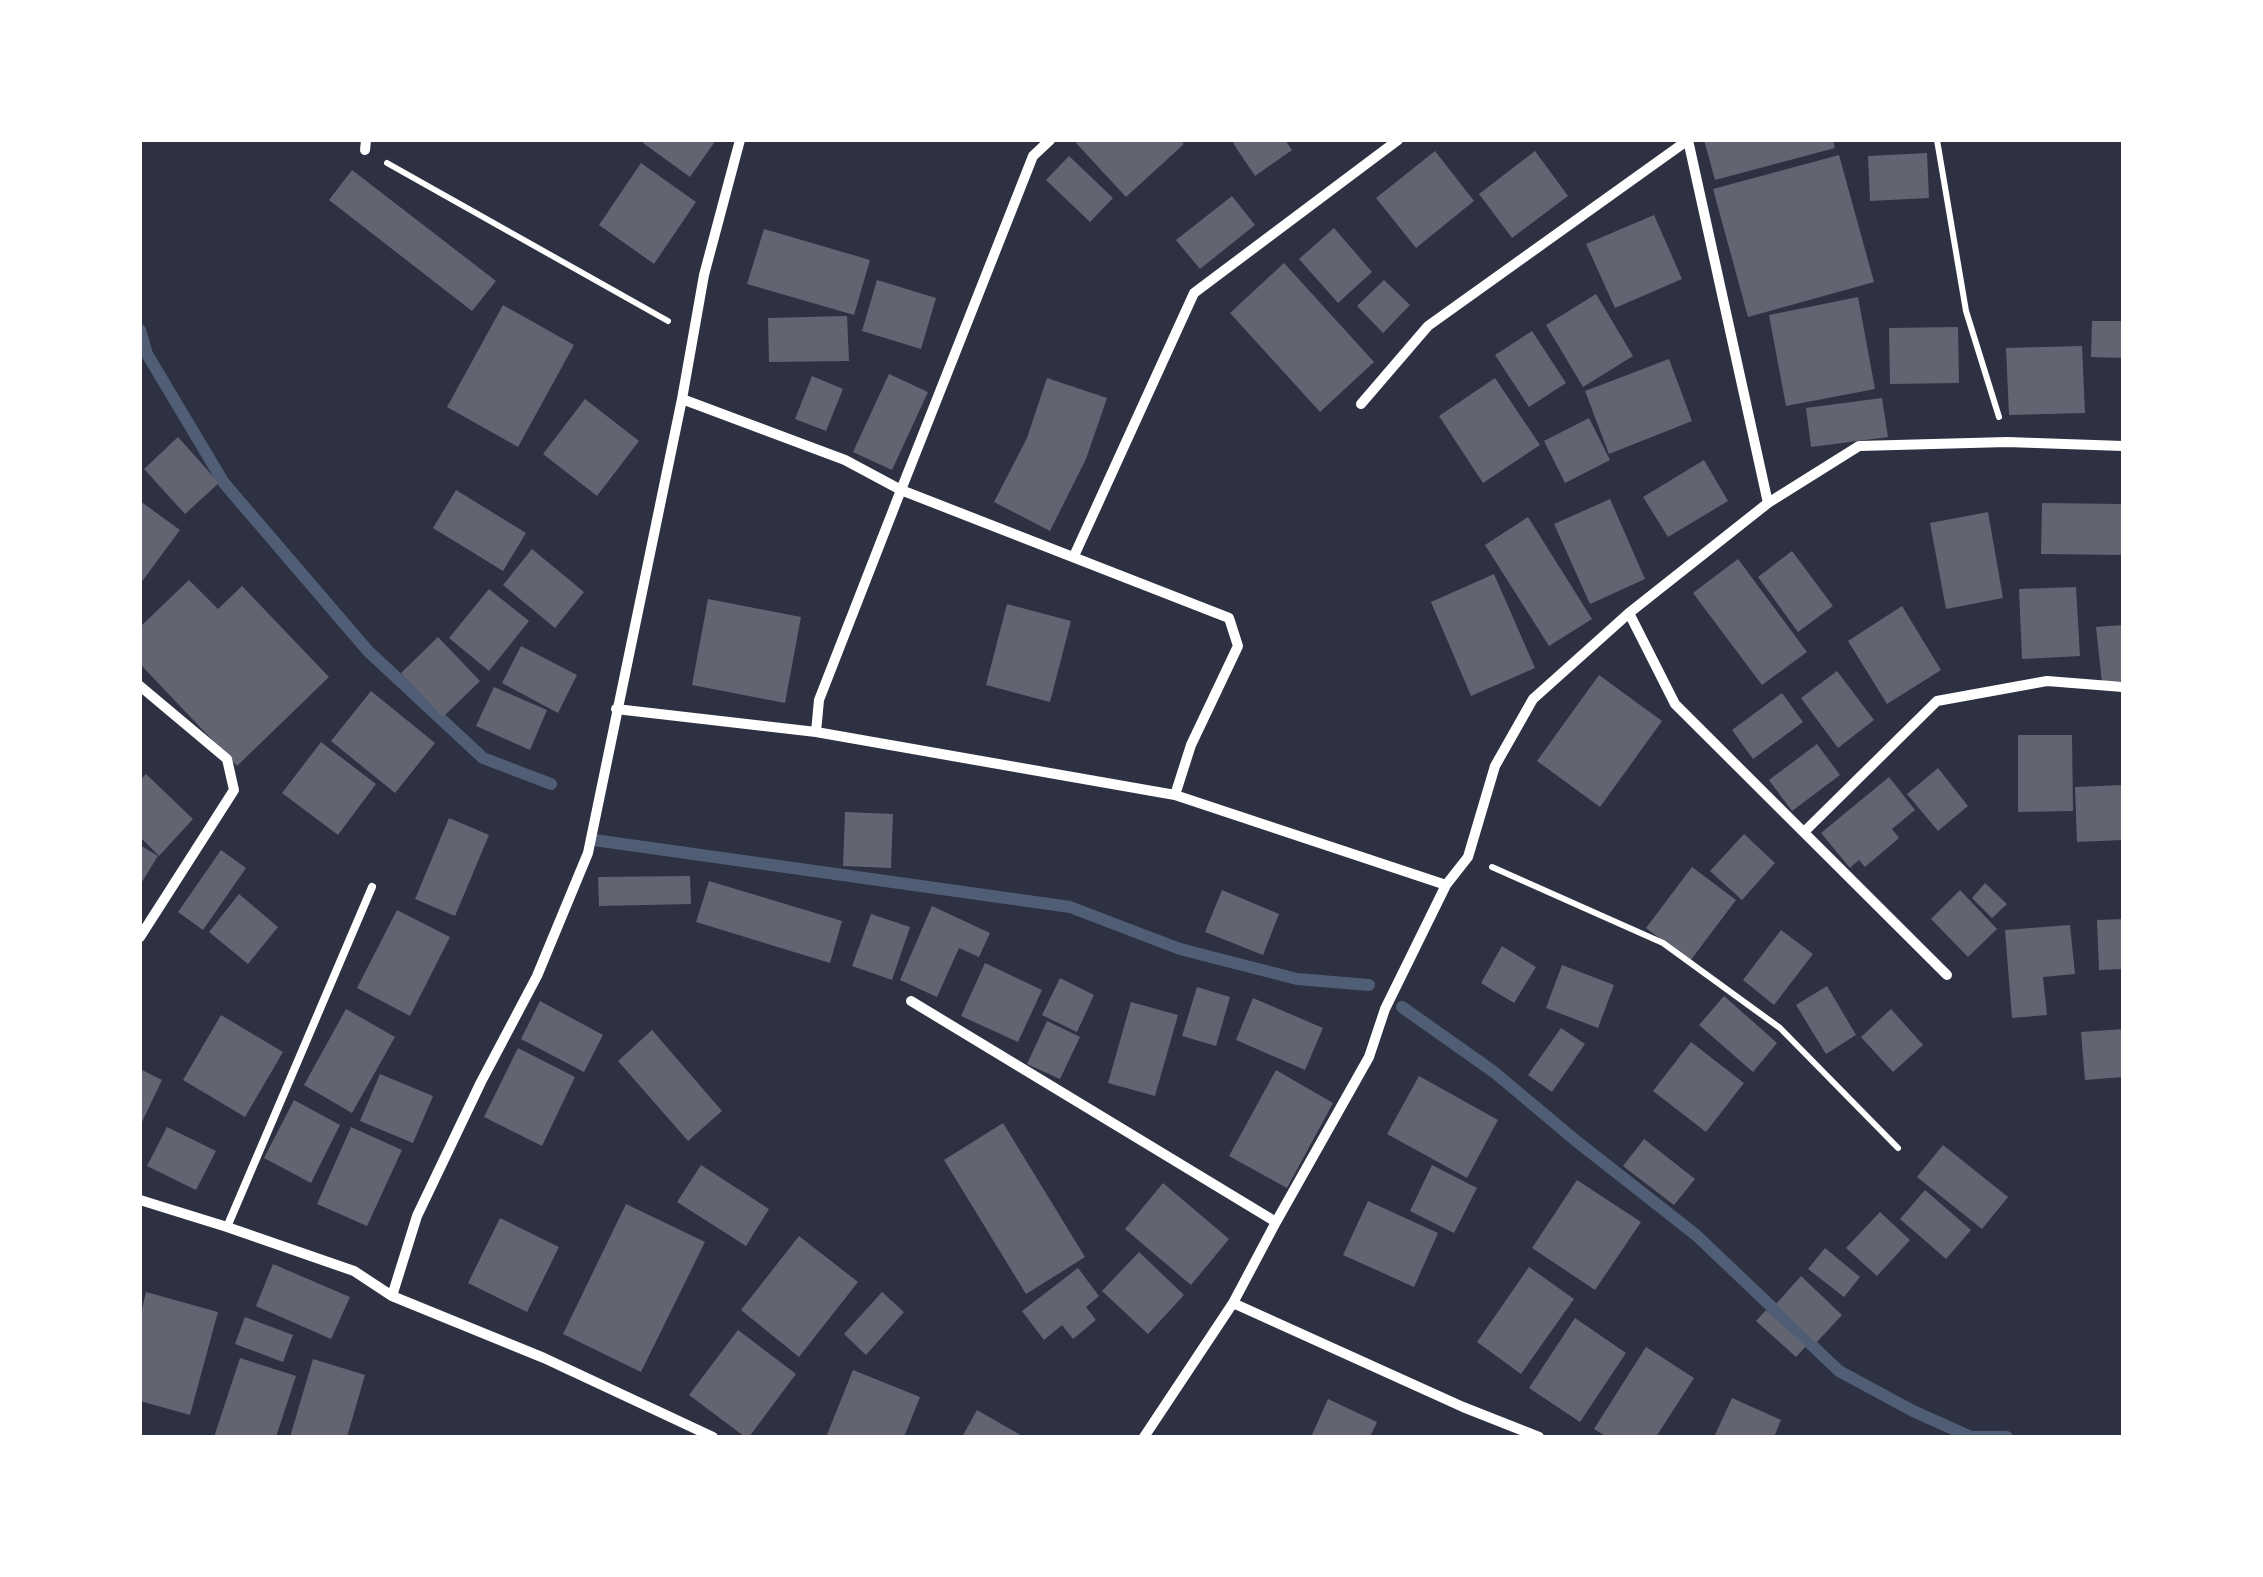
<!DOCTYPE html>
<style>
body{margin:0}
#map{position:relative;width:2263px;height:1577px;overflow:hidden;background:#2d3142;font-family:"PT Sans Narrow",sans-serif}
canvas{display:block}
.frame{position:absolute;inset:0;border:142px solid #fff;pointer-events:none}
</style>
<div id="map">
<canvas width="2263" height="1577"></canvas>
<div class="frame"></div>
</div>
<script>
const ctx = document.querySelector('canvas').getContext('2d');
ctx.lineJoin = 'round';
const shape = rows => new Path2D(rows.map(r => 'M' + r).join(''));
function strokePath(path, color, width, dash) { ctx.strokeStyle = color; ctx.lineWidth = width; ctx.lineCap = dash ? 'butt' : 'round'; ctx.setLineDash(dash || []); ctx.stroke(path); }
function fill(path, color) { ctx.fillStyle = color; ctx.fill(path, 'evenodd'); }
const stream = shape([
 [140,330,147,354,224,483,368,651,483,758,551,784],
 [594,840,1070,907,1180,949,1297,979,1369,985],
 [1402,1007,1494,1072,1575,1140,1696,1235,1839,1371,1913,1411,1971,1437],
 [1972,1437,2007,1437]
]);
const building = shape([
 [645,140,716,140,690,177,643,143],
 [1079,140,1180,140,1184,144,1126,197,1076,143],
 [1238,140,1285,140,1292,150,1255,176,1233,143],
 [1704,140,1833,140,1835,148,1715,180],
 [1435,151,1474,201,1416,248,1376,198],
 [1535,151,1568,196,1512,238,1479,194],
 [1927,153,1929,198,1870,201,1868,156],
 [1839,155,1874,282,1748,317,1713,189],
 [1069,156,1113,198,1090,222,1046,180],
 [641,163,696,202,654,264,599,225],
 [352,170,496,281,472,311,329,200],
 [1232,196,1255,225,1200,269,1176,240],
 [1654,215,1682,279,1615,308,1586,244],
 [1334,228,1372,272,1338,303,1299,259],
 [764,229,870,260,854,315,747,284],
 [1284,263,1374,362,1320,412,1230,313],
 [877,280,936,298,921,349,862,331],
 [1384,280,1410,305,1383,333,1357,306],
 [1596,294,1633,356,1583,387,1546,325],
 [1858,297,1875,389,1786,406,1769,315],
 [503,305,574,345,518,447,447,407],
 [847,316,849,361,769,362,768,318],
 [2092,321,2123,321,2123,358,2091,357],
 [1958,327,1959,383,1890,384,1889,328],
 [1532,331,1566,383,1529,407,1495,355],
 [2082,346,2085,413,2009,415,2006,348],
 [1669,359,1692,421,1609,454,1585,391],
 [889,374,928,392,892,470,853,452],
 [812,376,843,389,826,431,795,419],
 [1047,378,1107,398,1086,459,1050,531,994,502,1027,438],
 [1495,378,1540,445,1483,483,1439,416],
 [1882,398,1888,437,1811,447,1806,408],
 [585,399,639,441,597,496,543,454],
 [1589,418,1610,460,1565,483,1544,441],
 [178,437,219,483,185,514,144,469],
 [1704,460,1728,501,1668,537,1643,497],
 [456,490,526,533,503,571,433,528],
 [1610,499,1645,579,1590,604,1554,524],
 [140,501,180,530,140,584],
 [2042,503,2123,504,2123,555,2041,554],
 [1988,512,2003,598,1946,609,1930,523],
 [1528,517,1592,619,1549,646,1485,545],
 [532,549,584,592,555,628,503,585],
 [1792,551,1833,606,1798,632,1758,577],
 [1738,559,1807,652,1762,685,1693,593],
 [1494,574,1535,668,1471,696,1431,602],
 [189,580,218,609,242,586,329,677,237,766,140,664,140,627],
 [2076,587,2080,656,2022,659,2019,589],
 [489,589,529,621,489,671,449,638],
 [708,599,801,617,785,703,692,685],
 [1007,604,1071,621,1050,702,986,685],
 [1902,606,1941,670,1887,704,1848,641],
 [2123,625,2123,681,2102,683,2096,627],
 [438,637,480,681,443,717,401,673],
 [521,646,577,675,558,713,502,683],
 [1837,671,1874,720,1838,748,1801,698],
 [1599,675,1662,721,1600,807,1537,761],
 [494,687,547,710,530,750,476,726],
 [371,691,435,743,395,793,331,741],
 [1782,693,1803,722,1753,759,1732,730],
 [2018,735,2072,735,2073,811,2018,812],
 [321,742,376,784,338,835,282,793],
 [1817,744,1840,775,1792,811,1769,780],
 [1938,768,1968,806,1938,831,1907,794],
 [146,774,193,819,159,856,140,837,140,780],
 [1889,777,1915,810,1892,829,1899,838,1865,867,1859,860,1850,868,1821,833],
 [2123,785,2123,840,2077,842,2075,787],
 [845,812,893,814,891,868,843,866],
 [449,818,489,835,455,916,415,899],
 [1744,834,1775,863,1742,900,1710,871],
 [140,845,158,856,140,885],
 [221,850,246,868,203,930,178,912],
 [1692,867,1736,900,1690,961,1646,928],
 [690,876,691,904,599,906,598,877],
 [709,881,842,921,830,963,696,922],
 [1985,883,2007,904,1992,918,1972,898],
 [1222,890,1279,914,1263,955,1205,932],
 [1960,890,1997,929,1968,957,1931,919],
 [239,894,278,927,248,964,209,932],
 [932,906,990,933,979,957,959,948,937,997,900,980],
 [397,910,450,937,410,1016,357,988],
 [871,914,910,927,892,980,852,966],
 [2123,919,2123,969,2099,970,2097,920],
 [2070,925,2075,974,2043,977,2047,1015,2012,1018,2005,930],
 [1781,930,1813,954,1774,1005,1743,980],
 [1502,946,1536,967,1514,1003,1481,983],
 [985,963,1042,990,1018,1042,961,1016],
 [1562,965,1614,985,1598,1028,1546,1008],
 [1060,978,1094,995,1077,1032,1042,1015],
 [1827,986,1856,1035,1826,1054,1796,1005],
 [1197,987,1230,997,1216,1046,1182,1036],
 [1724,996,1777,1043,1753,1072,1699,1025],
 [1253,998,1323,1028,1305,1070,1236,1040],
 [540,1001,603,1035,584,1072,521,1039],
 [1131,1002,1178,1015,1155,1096,1108,1083],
 [346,1009,395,1037,352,1113,304,1085],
 [1891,1009,1923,1045,1893,1072,1861,1037],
 [221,1015,283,1052,245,1117,183,1080],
 [1047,1021,1080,1037,1060,1079,1027,1064],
 [1561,1028,1585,1044,1552,1092,1528,1075],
 [2123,1029,2123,1077,2085,1080,2081,1032],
 [652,1030,722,1111,688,1141,618,1061],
 [1691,1042,1744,1083,1706,1132,1653,1091],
 [518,1048,575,1077,542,1146,484,1117],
 [140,1069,162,1080,140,1126],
 [1276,1070,1333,1103,1287,1188,1229,1156],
 [380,1074,433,1096,413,1143,360,1121],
 [1419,1076,1498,1120,1467,1178,1387,1134],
 [294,1100,340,1125,311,1183,264,1158],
 [1003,1123,1085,1257,1026,1294,944,1160],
 [167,1127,216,1151,196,1190,147,1166],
 [351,1127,402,1150,367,1226,317,1204],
 [1644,1139,1695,1179,1674,1205,1623,1166],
 [1943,1145,2008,1197,1982,1229,1917,1177],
 [701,1165,769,1209,746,1246,677,1202],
 [1432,1165,1477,1188,1454,1233,1410,1211],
 [1577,1180,1641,1222,1595,1290,1532,1248],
 [1163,1183,1229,1239,1191,1285,1125,1229],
 [1925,1190,1971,1230,1946,1259,1900,1219],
 [1368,1201,1438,1233,1414,1287,1343,1255],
 [626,1204,705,1242,641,1372,563,1334],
 [1880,1212,1910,1240,1877,1276,1846,1248],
 [500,1218,559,1247,527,1312,468,1283],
 [799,1236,858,1282,799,1357,741,1310],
 [1825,1248,1860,1277,1844,1297,1808,1269],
 [1139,1252,1184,1295,1148,1334,1102,1291],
 [273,1264,350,1297,331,1339,256,1306],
 [1529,1267,1574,1299,1521,1374,1477,1342],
 [1078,1268,1099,1296,1086,1307,1096,1320,1073,1339,1062,1325,1044,1340,1022,1311],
 [1801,1276,1842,1315,1816,1343,1776,1304],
 [146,1292,218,1312,190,1415,140,1401,140,1317],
 [882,1292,904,1312,866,1355,844,1334],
 [1766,1310,1806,1346,1796,1357,1756,1321],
 [245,1317,293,1335,283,1362,235,1344],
 [1575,1318,1626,1353,1580,1422,1529,1388],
 [738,1330,796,1374,749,1437,745,1437,689,1395],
 [1646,1347,1694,1378,1656,1437,1607,1437,1594,1429],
 [240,1358,296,1376,276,1437,214,1437],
 [313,1359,365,1375,347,1437,290,1437],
 [853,1370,920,1397,904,1437,826,1437],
 [1732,1398,1781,1420,1774,1437,1714,1437],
 [1328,1399,1377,1422,1370,1437,1311,1437],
 [977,1410,1024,1437,962,1437]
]);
const path = shape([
 [1937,140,1966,311,1999,417],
 [387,163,668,321],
 [1492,867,1663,943,1780,1028,1898,1148]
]);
const service = shape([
 [227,1227,372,887]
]);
const minor = shape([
 [1050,140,1033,156,901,490,819,700,816,732,1175,795],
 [365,150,366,140],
 [682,399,845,460,901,490,1229,618,1238,646,1191,745,1175,795,1446,885],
 [1361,404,1428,326,1688,140],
 [1768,503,1859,446,2007,442,2123,446],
 [1074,556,1194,293,1398,140],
 [1629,613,1675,704,1947,975],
 [140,686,227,759,234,790,140,937],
 [616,709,816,732],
 [1804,832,1937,701,2047,681,2123,687],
 [911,1001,1276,1222],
 [140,1200,227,1227,354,1271,392,1296,544,1358,713,1437],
 [392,1296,417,1216,481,1082,537,976,588,853,682,399,704,275,740,140],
 [1233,1303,1463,1407,1539,1437],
 [1144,1437,1233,1303,1276,1222,1369,1057,1385,1009,1446,885,1468,857,1495,766,1533,699,1629,613,1768,503,1688,140]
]);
strokePath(stream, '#4f5d75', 12);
fill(building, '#626471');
strokePath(path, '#fff', 6);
strokePath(service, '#fff', 8);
strokePath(minor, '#fff', 10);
</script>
